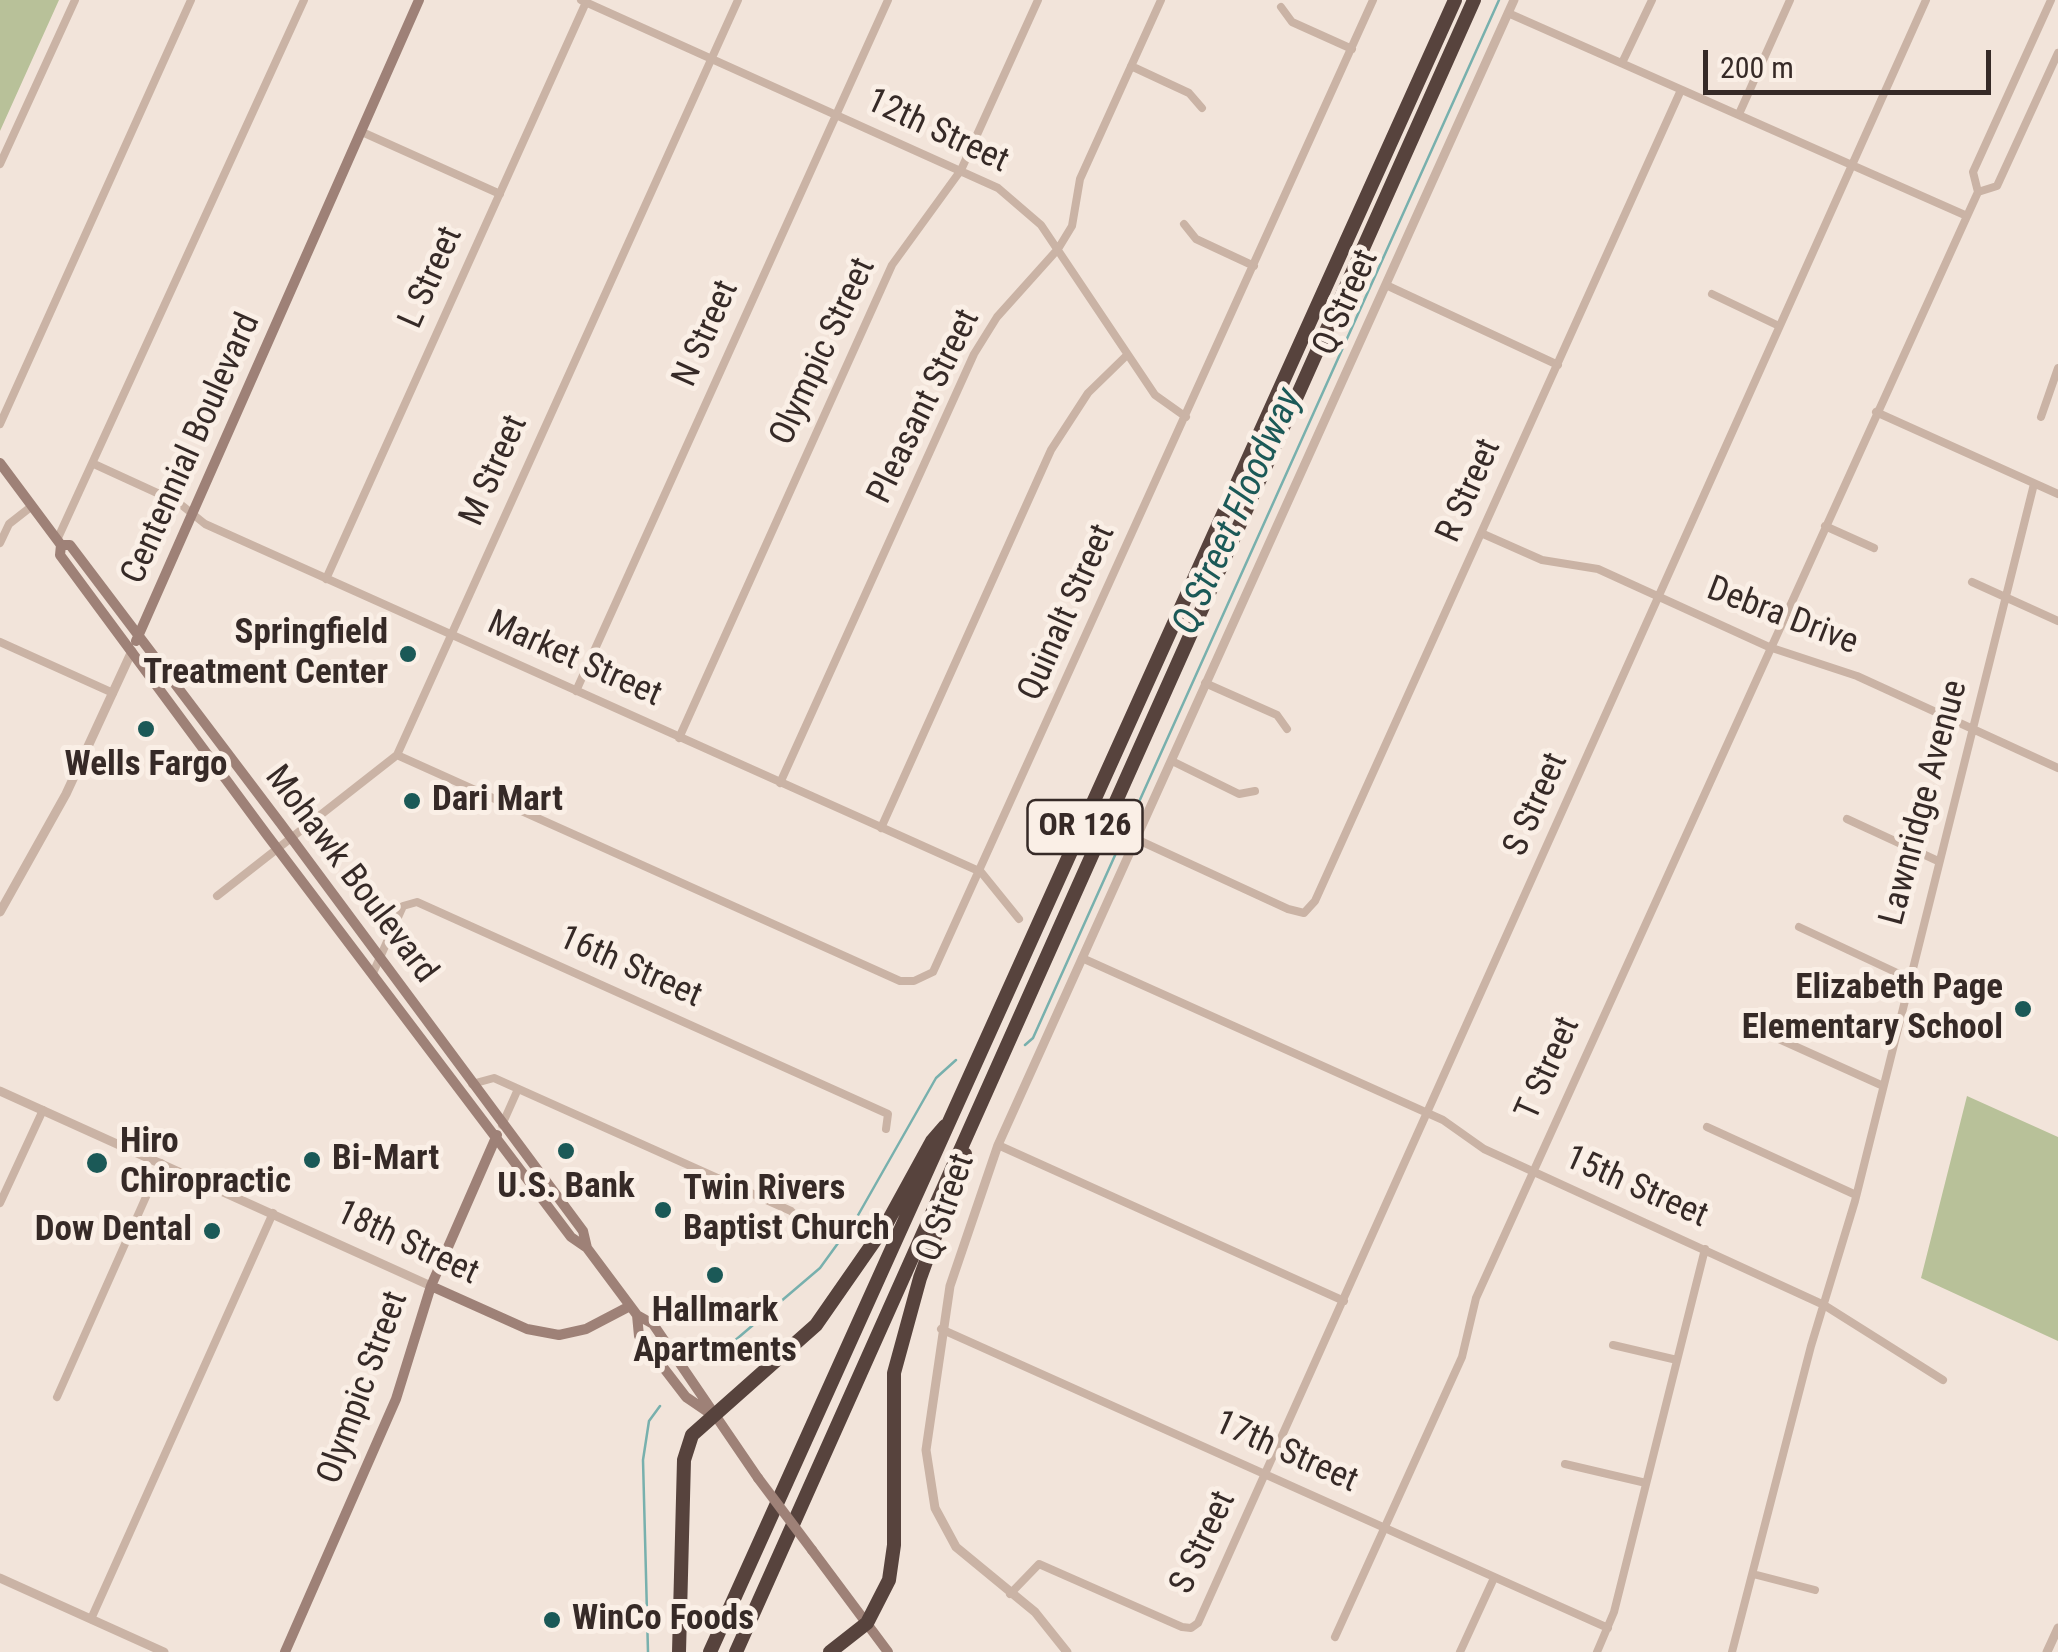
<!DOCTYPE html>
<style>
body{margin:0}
#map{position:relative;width:2058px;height:1652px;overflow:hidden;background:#f2e4da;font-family:"Roboto Condensed",sans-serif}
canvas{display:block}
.scale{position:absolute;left:1703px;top:50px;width:288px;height:45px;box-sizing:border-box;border:5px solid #362a27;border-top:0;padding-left:12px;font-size:30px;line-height:35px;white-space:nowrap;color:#362a27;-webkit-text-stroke:8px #faefe6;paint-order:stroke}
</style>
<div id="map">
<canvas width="2058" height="1652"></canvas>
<div class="scale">200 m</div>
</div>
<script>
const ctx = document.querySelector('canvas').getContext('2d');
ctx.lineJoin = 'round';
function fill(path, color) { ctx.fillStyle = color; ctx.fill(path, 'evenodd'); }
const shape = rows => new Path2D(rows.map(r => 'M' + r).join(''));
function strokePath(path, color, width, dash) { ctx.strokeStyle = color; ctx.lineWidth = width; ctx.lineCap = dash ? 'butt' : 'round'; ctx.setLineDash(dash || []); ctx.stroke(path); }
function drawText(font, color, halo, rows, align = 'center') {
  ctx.font = font + ' "Roboto Condensed",sans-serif'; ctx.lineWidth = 10; ctx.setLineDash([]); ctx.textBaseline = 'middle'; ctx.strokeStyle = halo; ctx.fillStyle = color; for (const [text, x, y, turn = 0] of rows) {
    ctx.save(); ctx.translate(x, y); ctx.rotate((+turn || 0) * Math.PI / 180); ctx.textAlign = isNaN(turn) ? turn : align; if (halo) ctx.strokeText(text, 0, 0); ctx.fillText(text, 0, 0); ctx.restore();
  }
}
const green = shape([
 [0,0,59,0,0,131],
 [1967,1096,2058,1137,2058,1341,1921,1278]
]);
const stream = shape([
 [1025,1045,1033,1038,1499,0],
 [712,1360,820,1268,857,1217,936,1078,956,1060],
 [648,1652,643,1460,649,1421,660,1406]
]);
const minor = shape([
 [581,0,998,188,1041,225,1155,395,1186,417],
 [1281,7,1292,22,1352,49],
 [1508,13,1967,216],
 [1622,63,1652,0],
 [1131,66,1189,93,1202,108],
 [1739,114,1790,0],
 [362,132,500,194],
 [0,164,75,0],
 [1978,192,1997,186,2058,53],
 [1184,224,1196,239,1254,266],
 [1386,285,1558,365],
 [1712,294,1779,326],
 [1876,412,2058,494],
 [2041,417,2058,368],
 [0,424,191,0],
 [94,464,179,503,205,524,981,872,1019,919],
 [1825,526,1874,548],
 [1481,533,1542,560,1598,569,1769,647,1857,676,2058,768],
 [57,540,304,0],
 [0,543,9,524,32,506],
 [326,579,587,0],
 [1972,582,2058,621],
 [0,642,113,693],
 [1205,683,1277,715,1287,729],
 [576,691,888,0],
 [679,738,892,265,961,170,1038,0],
 [397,755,900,981,914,981,933,972,1373,0],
 [1172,761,1239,794,1255,791],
 [780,783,974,354,997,317,1058,249,1072,226,1080,179,1161,0],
 [1847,819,1938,861],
 [881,828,1051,450,1088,393,1126,356],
 [1136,839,1288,909,1304,913,1315,901,1681,90],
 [217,896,397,755,738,0],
 [1799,927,1908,978],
 [1082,958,1443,1120,1484,1149,1824,1305,1943,1380],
 [373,973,403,906,417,902,888,1114,886,1129],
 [1750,1026,1881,1085],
 [472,1084,494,1078,791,1211,801,1221],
 [502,1125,518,1089],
 [1707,1127,1856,1195],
 [998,1145,1344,1301],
 [0,1203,43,1110],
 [941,1329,1608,1628],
 [1613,1345,1677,1360],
 [57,1397,161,1163],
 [1565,1464,1646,1483],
 [1753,1574,1815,1590],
 [1010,1594,1039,1564,1182,1627,1191,1628,1198,1623,1926,0],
 [91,1619,273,1213],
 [1335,1637,1462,1357,1476,1298,1978,192,1973,172,2051,0],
 [1460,1652,1494,1578],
 [1597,1652,1614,1612,1705,1249],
 [1732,1652,1811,1346,1855,1201,2034,484]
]);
const tertiary = shape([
 [0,912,66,794,132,651],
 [0,1091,431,1286],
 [0,1578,164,1652],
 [1067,1652,1035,1612,956,1547,935,1508,926,1450,950,1286,998,1145,1514,0],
 [2047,1652,2058,1628]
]);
const secondary = shape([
 [0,463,61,545,60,555,267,835,571,1237,587,1248,637,1315,653,1324,758,1478],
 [61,545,70,545,281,824,583,1231,587,1248],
 [136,641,419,0],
 [431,1286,527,1329,559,1335,586,1329,630,1306],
 [637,1315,639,1336,686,1397,711,1414],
 [812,1550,888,1652],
 [285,1652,396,1399,431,1286,497,1135]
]);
const motorway = shape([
 [679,1652,684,1460,692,1435,816,1325,887,1223,932,1141,945,1126],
 [710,1652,1455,0],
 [736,1652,1474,0],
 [830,1652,867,1623,889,1580,894,1545,894,1373,920,1278,965,1154]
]);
const secondaryBridge = shape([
 [758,1478,812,1550]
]);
const markers = [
 [408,654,10,"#1b5957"],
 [146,729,10,"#1b5957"],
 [412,801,10,"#1b5957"],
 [2023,1009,10,"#1b5957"],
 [566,1151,10,"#1b5957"],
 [312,1160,10,"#1b5957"],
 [97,1163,12,"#1b5957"],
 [663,1210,10,"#1b5957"],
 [212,1231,10,"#1b5957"],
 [715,1275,10,"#1b5957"],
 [552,1620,10,"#1b5957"]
];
const shields = [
 [1085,827,115]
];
const shieldNames = [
 ["OR 126",1085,827]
];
const streetNames = [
 ["12th Street",937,132,25],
 ["L Street",432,278,-66],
 ["Q Street",1347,303,-66],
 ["N Street",707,334,-66],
 ["Olympic Street",824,352,-65],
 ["Pleasant Street",925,407,-64],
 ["Centennial Boulevard",192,449,-66],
 ["M Street",495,471,-66],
 ["R Street",1470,491,-66],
 ["Quinalt Street",1068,613,-66],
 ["Debra Drive",1782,617,21],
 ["Market Street",574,660,24],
 ["Lawnridge Avenue",1925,803,-75],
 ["S Street",1537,805,-66],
 ["Mohawk Boulevard",350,875,53],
 ["16th Street",630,968,24],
 ["T Street",1549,1069,-66],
 ["15th Street",1636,1188,24],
 ["Q Street",947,1208,-71],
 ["18th Street",407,1244,25],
 ["Olympic Street",364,1388,-70],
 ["17th Street",1286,1453,24],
 ["S Street",1204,1543,-65]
];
const poiNames = [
 ["Springfield",388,634,"right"],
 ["Treatment Center",388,674,"right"],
 ["Wells Fargo",146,766,"center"],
 ["Dari Mart",432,801],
 ["Elizabeth Page",2003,989,"right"],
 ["Elementary School",2003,1029,"right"],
 ["Hiro",120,1143],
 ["Chiropractic",120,1183],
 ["Bi-Mart",332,1160],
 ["U.S. Bank",566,1188,"center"],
 ["Twin Rivers",683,1190],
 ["Baptist Church",683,1230],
 ["Dow Dental",192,1231,"right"],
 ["Hallmark",715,1312,"center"],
 ["Apartments",715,1352,"center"],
 ["WinCo Foods",572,1620]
];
const waterNames = [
 ["Q Street Floodway",1239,512,-66]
];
fill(green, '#b8c199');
strokePath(stream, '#78b0ad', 2.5);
strokePath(minor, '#cab3a5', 8);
strokePath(tertiary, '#cab3a5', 9);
strokePath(secondary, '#9e8177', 10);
strokePath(motorway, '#57433d', 14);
strokePath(secondaryBridge, '#9e8177', 10);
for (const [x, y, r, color] of markers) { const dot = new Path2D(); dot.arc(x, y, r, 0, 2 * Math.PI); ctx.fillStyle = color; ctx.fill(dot); strokePath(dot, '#faefe6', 4); }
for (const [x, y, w] of shields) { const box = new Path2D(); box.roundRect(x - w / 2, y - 27, w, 54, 8); ctx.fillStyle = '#faefe6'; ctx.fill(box); strokePath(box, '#362a27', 2.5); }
drawText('bold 32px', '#362a27', null, shieldNames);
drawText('35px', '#362a27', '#faefe6', streetNames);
drawText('bold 35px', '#362a27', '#faefe6', poiNames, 'left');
drawText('italic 38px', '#1b5957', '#faefe6', waterNames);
</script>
